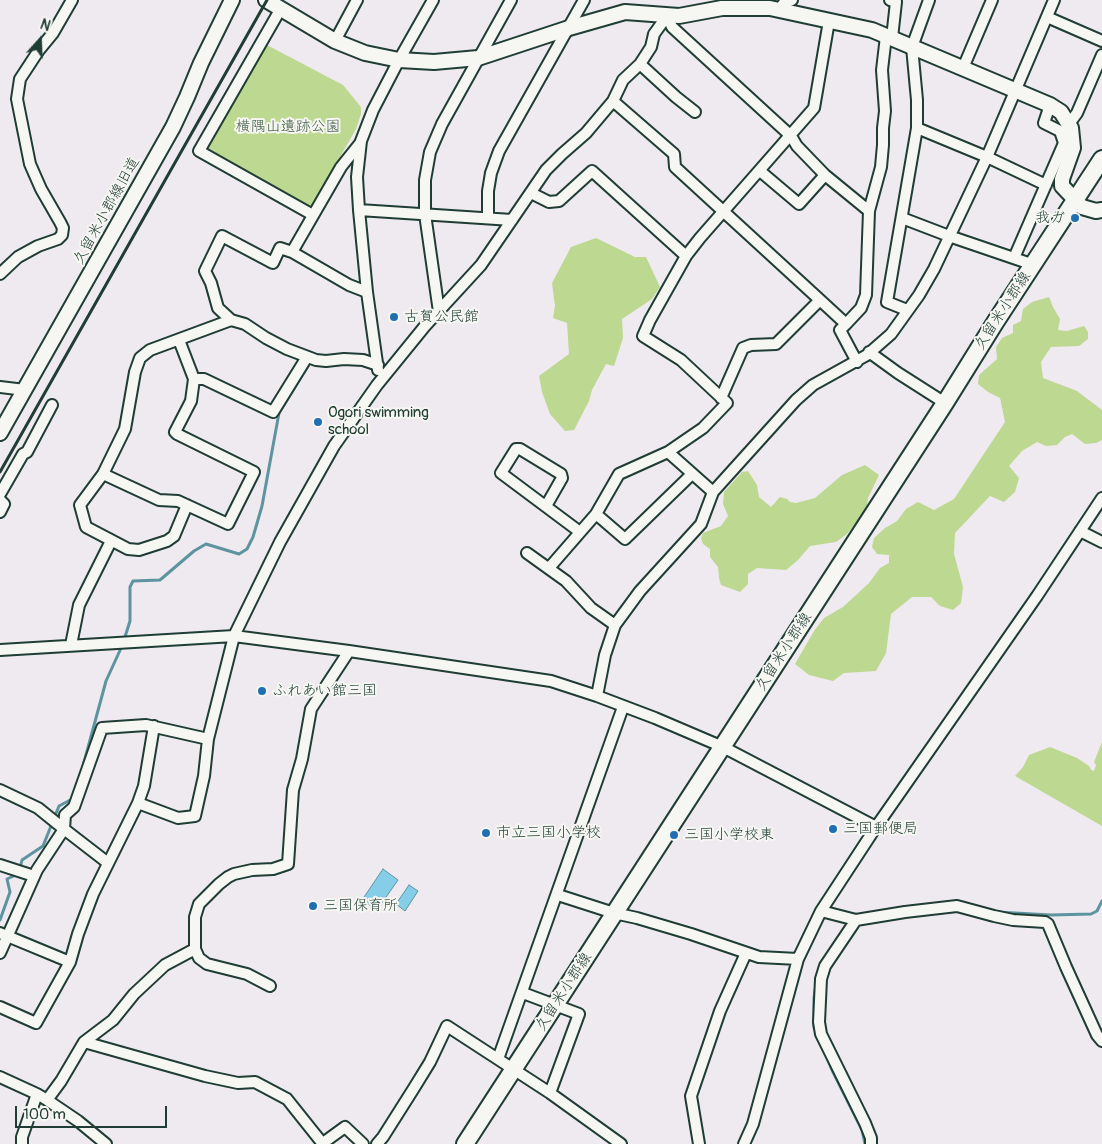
<!DOCTYPE html>
<meta charset="utf-8">
<style>
body{margin:0}
#map{position:relative;width:1102px;height:1144px;overflow:hidden;background:#eeeaf0;font-family:Pangolin,sans-serif}
canvas{display:block}
.north{position:absolute;left:15px;top:15px;width:50px;height:50px;-webkit-text-stroke:4px #f6f6f2;paint-order:stroke;rotate:20deg;font-size:14px;font-weight:700;line-height:20px;text-align:center;color:#1f3d34}
.north::after{content:'';display:block;margin:auto;width:18px;height:22px;background:#1f3d34;clip-path:polygon(50% 0,100% 100%,50% 72%,0 100%)}
.scale{position:absolute;left:15px;top:1106px;width:152px;height:22px;box-sizing:border-box;border:2px solid #1f3d34;border-top:0;padding-left:6px;font-size:15px;line-height:18px;white-space:nowrap;color:#1f3d34;-webkit-text-stroke:4px #f6f6f2;paint-order:stroke}
</style>
<div id="map">
<canvas width="1102" height="1144"></canvas>
<div class="north">N</div>
<div class="scale">100 m</div>
</div>
<script>
const ctx = document.querySelector('canvas').getContext('2d');
ctx.lineJoin = 'round';
function fill(path, color) { ctx.fillStyle = color; ctx.fill(path, 'evenodd'); }
const shape = rows => new Path2D(rows.map(r => 'M' + r).join(''));
function strokePath(path, color, width, dash) { ctx.strokeStyle = color; ctx.lineWidth = width; ctx.lineCap = dash ? 'butt' : 'round'; ctx.setLineDash(dash || []); ctx.stroke(path); }
function drawText(font, color, halo, rows, align = 'center') {
  ctx.font = font + ' Pangolin,"Klee One",sans-serif'; ctx.lineWidth = 4; ctx.setLineDash([]); ctx.textBaseline = 'middle'; ctx.strokeStyle = halo; ctx.fillStyle = color; for (const [text, x, y, turn = 0] of rows) {
    ctx.save(); ctx.translate(x, y); ctx.rotate((+turn || 0) * Math.PI / 180); ctx.textAlign = isNaN(turn) ? turn : align; if (halo) ctx.strokeText(text, 0, 0); ctx.fillText(text, 0, 0); ctx.restore();
  }
}
const green = shape([
 [265,44,343,85,361,107,361,114,356,129,312,206,306,207,209,152,207,146],
 [596,238,635,257,646,257,660,287,652,299,622,319,623,338,614,366,606,364,592,390,589,401,574,430,565,431,550,414,542,392,539,376,569,354,567,323,553,318,555,306,552,283,571,247],
 [1049,297,1053,307,1060,319,1058,330,1067,331,1084,326,1088,332,1088,339,1079,346,1051,347,1041,362,1043,378,1077,391,1102,410,1102,440,1096,443,1085,444,1072,434,1065,437,1057,445,1046,446,1037,442,1022,451,1009,466,1019,478,1015,492,1004,502,990,496,955,533,954,554,963,587,961,603,953,610,940,606,931,597,912,597,891,614,886,653,876,671,844,673,833,681,809,675,795,664,814,631,824,618,843,607,869,583,880,568,889,563,889,555,877,554,872,547,874,538,885,528,897,521,906,509,918,502,934,510,954,499,1005,422,1000,398,988,392,978,384,979,375,997,359,996,347,1002,338,1013,333,1013,325,1021,321,1023,309,1032,302],
 [865,465,879,475,868,498,867,506,862,516,847,534,836,542,810,546,798,560,786,570,757,568,748,574,748,584,740,592,721,585,719,578,718,567,710,557,710,549,703,544,701,538,703,533,721,526,728,516,723,504,724,492,742,472,748,471,757,485,759,497,771,507,780,497,787,499,790,502,796,503,815,498,842,475],
 [1102,742,1102,826,1015,776,1023,767,1029,755,1050,747,1077,758,1089,766,1091,770,1094,771,1096,765,1094,762]
]);
const water = shape([
 [383,869,398,880,377,910,362,900,383,869],
 [409,885,418,891,405,911,396,904,409,885]
]);
const stream = shape([
 [124,640,130,621,130,587,133,581,160,580,194,551,206,544,239,554,247,549,253,537,262,506,279,413,308,366],
 [83,766,106,681,122,646],
 [20,868,22,860,43,846,59,806,74,798],
 [997,912,1051,915,1091,914,1097,911,1102,901],
 [0,920,10,892,7,879,18,874],
 [822,963,850,920],
 [816,1033,814,1027,814,998,817,978],
 [823,1048,832,1070,862,1130,865,1144]
]);
const street = shape([
 [890,0,896,2,892,38],
 [280,10,199,151,313,215],
 [779,10,784,3,792,0],
 [667,16,672,27,791,136,797,146,825,175,869,211],
 [1047,17,1102,41],
 [335,41,357,0],
 [640,64,676,97,695,112],
 [963,68,992,0],
 [613,101,674,154,675,167,820,300,776,344,751,345,743,348,721,398],
 [1069,124,1077,113,1102,55],
 [917,128,987,157,1046,185],
 [760,171,799,204,825,175],
 [531,193,549,202,559,201,592,171,686,256],
 [359,210,512,220],
 [488,218,488,191,491,173,499,151,584,0],
 [902,218,949,236,1034,265],
 [292,252,341,167,361,142],
 [1014,258,1064,143,1060,131,1044,123,1050,105],
 [0,274,18,257,38,246,58,239,62,235,63,228,60,222,41,189,30,164,17,99,20,79,39,50,53,33,72,0],
 [367,292,349,285,292,252,280,248,273,263,222,236,205,271,211,283,218,308,231,320,245,324,266,338,287,349,316,360,326,361,344,359,363,360,378,365],
 [820,300,846,324,840,330,857,362],
 [907,310,887,302,917,128,917,100,912,47,929,0],
 [439,312,425,214,425,180,430,152,442,124,511,0],
 [846,324,861,308,866,295,869,211,881,167,883,145,883,128,885,111,882,70,886,36],
 [869,352,898,373,945,403],
 [378,370,367,292,359,210,357,177,361,141,373,110,399,60,433,0],
 [194,379,204,379,273,412,307,357],
 [0,387,25,390],
 [668,452,713,492],
 [103,474,159,500,178,501,228,524,254,472,177,434,175,432,191,401,194,379,179,340],
 [0,494,23,454,27,452,52,405],
 [0,500,4,504,0,512],
 [187,505,174,536,167,541,139,550,128,549,86,527,80,505,103,474,125,429,135,372,140,358,150,350,231,320],
 [546,506,562,478,561,474,520,449,516,449,501,473,580,532],
 [596,514,625,539,692,474],
 [1080,531,1102,542],
 [527,553,566,581,591,608,615,625],
 [549,568,596,514,619,474,668,452,703,428,727,403,681,360,643,336,650,320,686,256,700,238,814,108,829,21],
 [71,645,79,605,111,541],
 [0,650,234,636,349,651,551,681,597,696,655,718,723,747,876,827],
 [597,696,605,655,615,625,640,591,701,524,713,492,796,400,813,385,867,355,891,334,919,295,934,269,987,157,1054,0],
 [0,790,38,808,64,829,65,815,74,807,102,728,146,725,208,739,234,636,280,542,334,446,377,385,425,326,481,265,546,170,562,154,586,133,613,101,623,80,640,64,651,47,654,34,667,16],
 [138,803,178,818,195,816,204,776,208,739],
 [0,865,34,876],
 [558,895,614,913,637,918,691,934,759,957,798,959],
 [821,911,856,920,905,912,957,906,994,916,1013,920,1045,922,1048,924,1066,967,1097,1035,1102,1041],
 [856,920,825,966,821,979,819,1022,821,1034,865,1123,871,1138,871,1144],
 [0,933,70,962],
 [195,949,199,958,207,964,247,974,270,986],
 [0,953,37,870,64,829,108,863],
 [523,993,579,1014,550,1093],
 [0,1007,36,1023,70,962,78,934,93,894,138,803,144,786,154,726],
 [84,1042,205,1076,238,1083,255,1082,287,1099,323,1144],
 [498,1059,623,707],
 [0,1077,37,1094,47,1100,78,1121,106,1144],
 [47,1100,61,1081,84,1042,113,1020,134,994,165,965,195,949,195,917,199,904,219,884,228,877,234,874,252,870,273,869,288,864,293,790,302,759,311,709,349,651],
 [323,1143,345,1127,363,1144],
 [22,1144,22,1137,37,1094],
 [377,1144,383,1137,414,1088,430,1062,447,1026,550,1093,621,1144],
 [699,1144,691,1096,720,1011,746,953],
 [744,1144,753,1124,798,959,821,911,876,827,1037,596,1102,498]
]);
const secondary = shape([
 [266,0,335,41,365,53,399,60,434,62,478,58,569,28,625,12,679,16,722,8,770,8,872,30,1050,105,1061,112,1071,128,1073,148,1062,179,1062,186,1082,207,1096,211,1102,210],
 [0,433,173,127,187,97,201,63,232,0]
]);
const primary = shape([
 [465,1144,945,403,996,321,1102,159]
]);
const rail = shape([
 [0,472,267,0]
]);
const markers = [
 [1075,218,5,"#1f6fb2"],
 [394,317,5,"#1f6fb2"],
 [318,422,5,"#1f6fb2"],
 [262,691,5,"#1f6fb2"],
 [833,829,5,"#1f6fb2"],
 [486,833,5,"#1f6fb2"],
 [674,835,5,"#1f6fb2"],
 [313,906,5,"#1f6fb2"]
];
const parkNames = [
 ["横隅山遺跡公園",288,127]
];
const streetNames = [
 ["久留米小郡線旧道",107,211,-61],
 ["久留米小郡線",1003,311,-57],
 ["久留米小郡線",784,652,-57],
 ["久留米小郡線",564,992,-57]
];
const poiNames = [
 ["我ガ",1065,218,"right"],
 ["古賀公民館",404,317],
 ["Ogori swimming",328,413],
 ["school",328,430],
 ["ふれあい館三国",272,691],
 ["三国郵便局",843,829],
 ["市立三国小学校",496,833],
 ["三国小学校東",684,835],
 ["三国保育所",323,906]
];
fill(green, '#bdd890');
fill(water, '#86cee7');
strokePath(water, '#5d949f', 1);
strokePath(stream, '#5d949f', 3);
strokePath(street, '#1f3d34', 14);
strokePath(secondary, '#1f3d34', 18);
strokePath(primary, '#1f3d34', 20);
strokePath(street, '#f6f6f2', 10);
strokePath(secondary, '#f6f6f2', 14);
strokePath(primary, '#f6f6f2', 16);
strokePath(rail, '#1f3d34', 3);
for (const [x, y, r, color] of markers) { const dot = new Path2D(); dot.arc(x, y, r, 0, 2 * Math.PI); ctx.fillStyle = color; ctx.fill(dot); strokePath(dot, '#f6f6f2', 2); }
drawText('15px', '#3f5c46', '#f6f6f2', parkNames);
drawText('15px', '#1f3d34', '#f6f6f2', streetNames);
drawText('15px', '#1f3d34', '#f6f6f2', poiNames, 'left');
</script>
